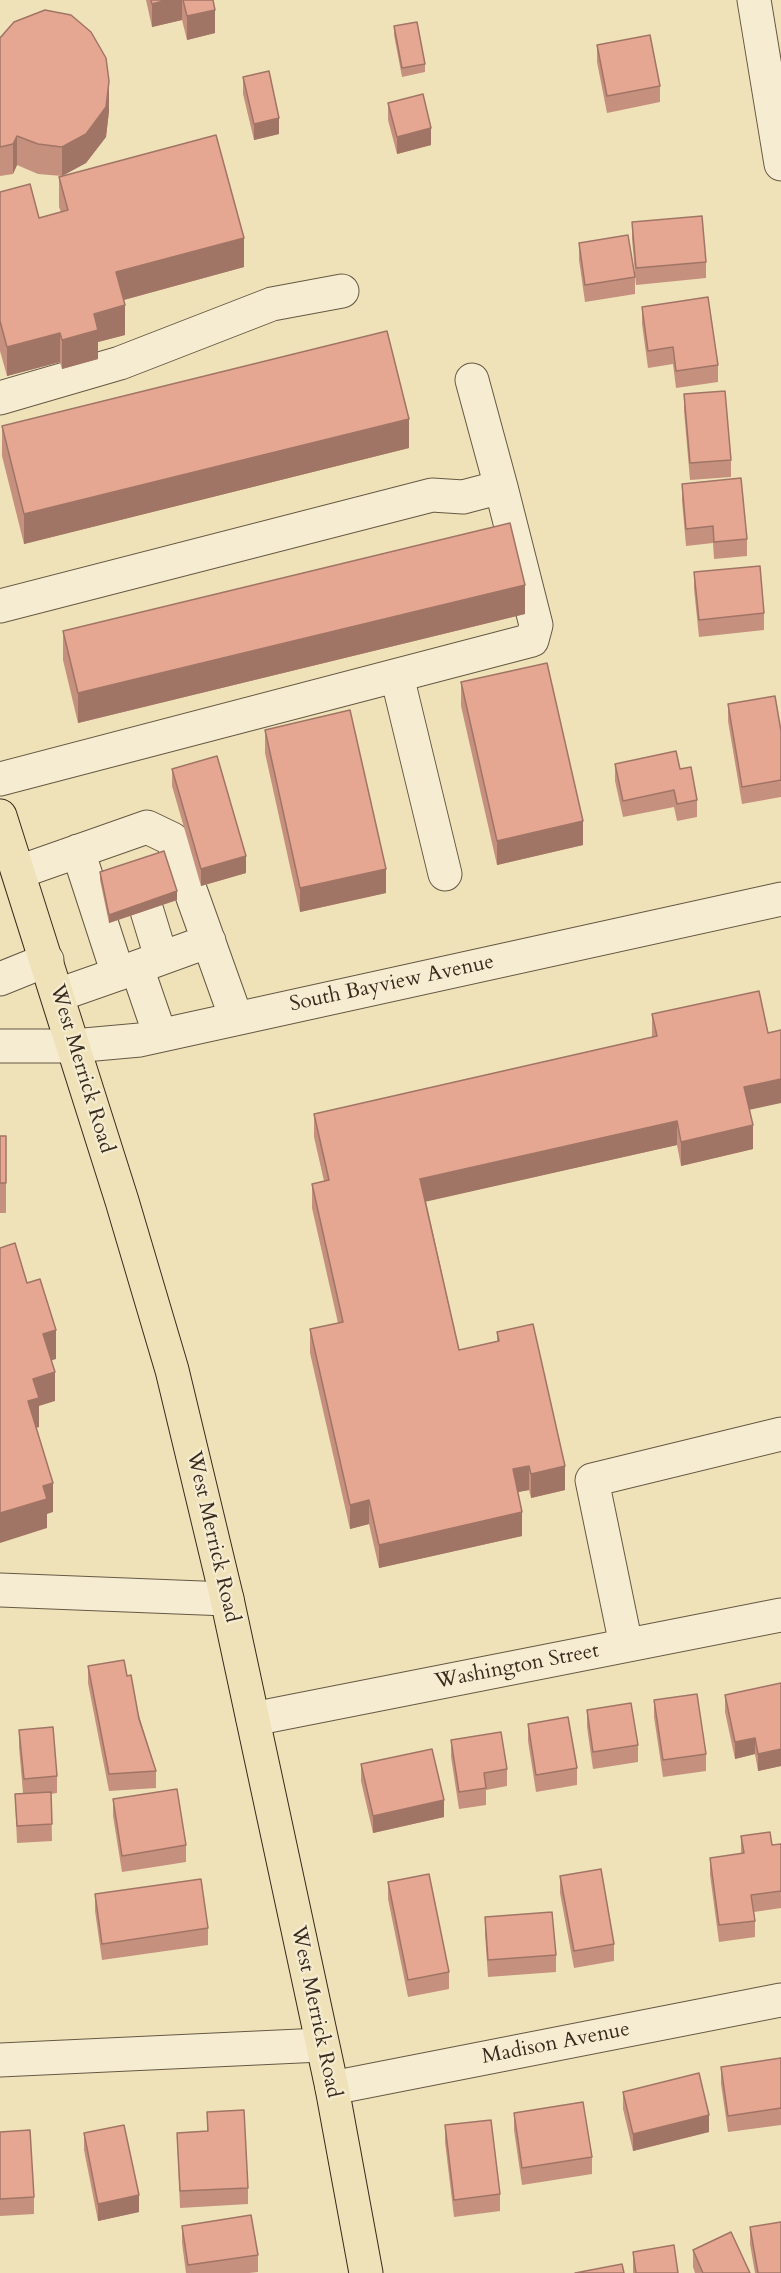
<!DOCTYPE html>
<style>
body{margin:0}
canvas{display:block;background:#efe2b8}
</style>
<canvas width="781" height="2273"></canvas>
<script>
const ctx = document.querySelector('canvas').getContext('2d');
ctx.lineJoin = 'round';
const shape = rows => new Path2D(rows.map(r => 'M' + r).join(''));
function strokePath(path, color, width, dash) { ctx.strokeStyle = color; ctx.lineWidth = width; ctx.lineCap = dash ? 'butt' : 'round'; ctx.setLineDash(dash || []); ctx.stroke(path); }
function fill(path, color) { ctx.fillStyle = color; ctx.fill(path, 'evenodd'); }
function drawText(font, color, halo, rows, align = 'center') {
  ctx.font = font + ' Cardo,serif'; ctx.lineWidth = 4.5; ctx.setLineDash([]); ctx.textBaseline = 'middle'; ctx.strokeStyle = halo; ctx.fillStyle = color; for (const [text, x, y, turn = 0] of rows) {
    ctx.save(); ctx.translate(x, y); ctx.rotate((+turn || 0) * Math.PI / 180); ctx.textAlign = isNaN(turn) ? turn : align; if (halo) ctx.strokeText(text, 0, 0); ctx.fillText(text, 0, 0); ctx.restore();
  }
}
const minor = shape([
 [754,0,781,164],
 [0,398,120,363,272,304,342,291],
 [0,606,432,495,463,497,501,487,472,380],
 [397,676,445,874],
 [0,779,532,640,536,625,501,487],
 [78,851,118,974,209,941],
 [19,872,147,827,172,839,236,1018],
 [147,911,161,957],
 [137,968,160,1035],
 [0,979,47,960],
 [58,995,118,974],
 [0,1046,73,1046,140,1040,781,899],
 [0,1590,227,1599],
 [626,1645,592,1480,781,1434],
 [253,1719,781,1615],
 [0,2060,321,2045],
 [332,2088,781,2000]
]);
const major = shape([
 [0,816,122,1201,172,1370,227,1599,332,2088,366,2273]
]);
const wall = shape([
 [146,0,213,0,215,33,187,40,182,20,152,27],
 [394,26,425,64,425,72,402,77,394,35],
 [0,38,109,111,106,137,86,163,62,176,38,174,17,165,13,174,0,176],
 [597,45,660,86,660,102,607,113,597,62],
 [243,77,279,134,254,140,243,94],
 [388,103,431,145,397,154,388,120],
 [59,177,244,267,124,300,125,335,98,342,98,359,62,369,60,362,7,376,0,351,0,192,39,218,61,212,59,207],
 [632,222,706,262,706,278,636,285,632,239],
 [579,243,635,277,635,294,585,302,579,260],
 [642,307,718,365,718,382,676,388,673,364,648,368,642,324],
 [684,394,731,460,731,477,690,480,684,411],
 [2,426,409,448,24,544,2,456],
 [682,484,747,539,747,556,714,559,713,543,686,546,682,501],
 [694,572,764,613,764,630,699,637,694,589],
 [525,614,78,723,63,660,63,631],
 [461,682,583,845,497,865,461,706],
 [728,704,781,731,781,797,742,804,728,721],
 [265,730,386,893,300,912,265,753],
 [615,764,680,769,697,800,697,817,677,821,674,807,623,817,615,781],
 [172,769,246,873,201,886,172,786],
 [100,872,177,900,109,923,100,880],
 [652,1014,750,1110,753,1149,681,1166,677,1145,426,1201,459,1350,497,1341,497,1332,565,1490,531,1498,529,1490,518,1492,522,1536,379,1568,369,1524,350,1529,310,1353,310,1329,338,1323,312,1208,312,1184,324,1181,314,1137,314,1114,652,1037],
 [0,1136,6,1136,6,1213,0,1213],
 [88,1666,127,1676,156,1771,156,1788,109,1791,88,1683],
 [781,1683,781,1766,758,1771,755,1754,735,1759,725,1712,725,1695],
 [654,1700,706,1754,706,1771,663,1777,654,1717],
 [587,1710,638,1745,638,1762,593,1769,587,1727],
 [528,1724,577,1768,577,1785,536,1792,528,1741],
 [19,1730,57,1776,57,1793,51,1794,52,1841,17,1843,15,1794,23,1793,19,1747],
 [451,1740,507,1769,507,1786,486,1790,486,1805,459,1809,451,1757],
 [361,1764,444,1817,373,1833,361,1781],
 [113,1799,186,1845,186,1862,122,1872,113,1816],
 [741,1836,772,1845,781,1844,781,1908,754,1912,755,1921,755,1937,719,1942,710,1875,710,1858,741,1854],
 [560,1876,614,1944,614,1961,574,1968,560,1893],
 [388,1882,449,1972,449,1989,408,1997,388,1899],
 [95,1894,208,1928,208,1945,102,1960,95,1911],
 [485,1917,556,1955,556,1972,488,1977,485,1934],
 [781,2058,781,2125,728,2132,721,2084,721,2067],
 [623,2092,709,2132,633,2151,623,2109],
 [207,2112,248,2188,248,2204,180,2208,177,2133,207,2131],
 [514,2113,592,2157,592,2174,522,2185,514,2130],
 [445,2125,500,2194,500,2211,454,2217,445,2142],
 [0,2132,34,2197,34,2214,0,2216],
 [84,2133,139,2212,98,2221,84,2150],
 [182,2226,258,2255,258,2272,249,2273,186,2273,182,2243],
 [750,2227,781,2273,755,2273,750,2244],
 [693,2250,750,2273,695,2273,693,2267],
 [633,2252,678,2273,633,2273]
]);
const shadedWall = shape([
 [167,0,182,0,182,20,152,27,152,4],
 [215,10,215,33,187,40,187,16],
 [109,81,109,111,106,137,86,163,62,176,62,147],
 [279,118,279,134,254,140,254,124],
 [431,128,431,145,397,154,397,137],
 [17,136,17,165,13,174,13,144],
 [244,238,244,267,116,302,116,272],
 [125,305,125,335,98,342,98,359,62,369,62,340,94,314],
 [60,333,60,362,7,376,7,347],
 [409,419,409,448,24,544,24,514],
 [525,585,525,614,78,723,78,693],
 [583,821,583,845,497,865,497,841],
 [246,856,246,873,201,886,201,869],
 [386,869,386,893,300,912,300,888],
 [177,891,177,900,109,923,109,915],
 [781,1079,781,1103,744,1111,744,1087],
 [677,1121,677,1145,420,1203,420,1179],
 [753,1125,753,1149,681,1166,681,1142],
 [56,1330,56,1359,43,1363,43,1334],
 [55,1372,55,1401,39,1406,39,1427,28,1431,28,1401,33,1379],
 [529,1466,529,1490,513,1493,513,1469],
 [565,1466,565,1490,531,1498,531,1474],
 [53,1483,53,1512,47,1514,47,1528,0,1543,0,1513,43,1486],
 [369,1500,369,1524,350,1529,350,1505],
 [522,1512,522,1536,379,1568,379,1545],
 [755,1738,755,1754,735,1759,735,1742],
 [781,1749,781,1766,758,1771,758,1754],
 [444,1800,444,1817,373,1833,373,1816],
 [709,2115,709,2132,633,2151,633,2134],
 [139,2195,139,2212,98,2221,98,2204]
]);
const building = shape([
 [151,0,167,0,152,4,151,0],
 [183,0,213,0,215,10,187,16,183,0],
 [45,10,71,15,91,32,106,58,109,81,106,107,86,134,62,147,38,144,17,136,13,144,0,147,0,38,14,22,45,10],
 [417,22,425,64,402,68,394,26,417,22],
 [650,35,660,86,607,96,597,45,650,35],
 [269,71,279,118,254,124,243,77,269,71],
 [423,94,431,128,397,137,388,103,423,94],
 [216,135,244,238,116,272,125,305,94,314,98,330,62,340,60,333,7,347,0,321,0,192,30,184,39,218,68,210,59,177,216,135],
 [702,216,706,262,636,268,632,222,702,216],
 [628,235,635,277,585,285,579,243,628,235],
 [708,297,718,365,676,371,673,347,648,351,642,307,708,297],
 [387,331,409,419,24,514,2,426,387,331],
 [725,391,731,460,690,463,684,394,725,391],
 [741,478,747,539,714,542,713,526,686,529,682,484,741,478],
 [510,523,525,585,78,693,63,631,510,523],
 [760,566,764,613,699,620,694,572,760,566],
 [547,663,583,821,497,841,461,682,547,663],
 [775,696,781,731,781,780,742,787,728,704,775,696],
 [350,710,386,869,300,888,265,730,350,710],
 [676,751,680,769,691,767,697,800,677,804,674,790,623,801,615,764,676,751],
 [217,756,246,856,201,869,172,769,217,756],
 [164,851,177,891,109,915,100,872,164,851],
 [759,991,768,1033,781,1030,781,1079,744,1087,753,1125,681,1142,677,1121,420,1179,459,1350,499,1341,497,1332,533,1324,565,1466,531,1474,529,1466,513,1469,522,1512,379,1545,369,1500,350,1505,310,1329,343,1322,312,1184,329,1180,314,1114,657,1036,652,1014,759,991],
 [0,1136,6,1136,6,1183,0,1183,0,1136],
 [15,1243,27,1283,40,1279,56,1330,43,1334,55,1372,33,1379,39,1398,28,1401,53,1483,43,1486,47,1499,0,1513,0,1248,15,1243],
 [124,1660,127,1676,131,1675,139,1719,156,1771,109,1774,88,1666,124,1660],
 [781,1683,781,1749,758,1754,755,1738,735,1742,725,1695,781,1683],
 [697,1694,706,1754,663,1760,654,1700,697,1694],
 [631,1703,638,1745,593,1752,587,1710,631,1703],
 [568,1717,577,1768,536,1775,528,1724,568,1717],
 [53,1727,57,1776,24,1779,19,1730,53,1727],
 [501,1732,507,1769,484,1773,486,1788,459,1792,451,1740,501,1732],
 [432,1749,444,1800,373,1816,361,1764,432,1749],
 [177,1789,186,1845,122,1856,113,1799,177,1789],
 [51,1792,52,1824,17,1826,15,1794,51,1792],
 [770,1832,772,1845,781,1844,781,1891,751,1895,755,1921,719,1925,710,1858,744,1853,741,1836,770,1832],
 [601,1869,614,1944,574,1951,560,1876,601,1869],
 [429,1874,449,1972,408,1980,388,1882,429,1874],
 [201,1879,208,1928,102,1944,95,1894,201,1879],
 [552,1912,556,1955,488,1960,485,1917,552,1912],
 [781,2058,781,2108,728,2116,721,2067,781,2058],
 [699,2073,709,2115,633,2134,623,2092,699,2073],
 [583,2102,592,2157,522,2168,514,2113,583,2102],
 [244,2110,248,2188,180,2191,177,2133,208,2131,207,2112,244,2110],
 [491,2120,500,2194,454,2200,445,2125,491,2120],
 [124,2125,139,2195,98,2204,84,2133,124,2125],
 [30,2130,34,2197,0,2199,0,2132,30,2130],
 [251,2215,258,2255,188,2265,182,2226,251,2215],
 [781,2222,781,2273,758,2273,750,2227,781,2222],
 [731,2232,750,2273,703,2273,693,2250,731,2232],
 [674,2245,678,2273,636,2273,633,2252,674,2245],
 [622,2264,624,2273,575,2273,622,2264]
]);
const streetNames = [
 ["South Bayview Avenue",392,984,-12],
 ["West Merrick Road",81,1069,73],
 ["West Merrick Road",212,1537,77],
 ["Washington Street",517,1667,-11],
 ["West Merrick Road",315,2012,78],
 ["Madison Avenue",556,2044,-11]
];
strokePath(minor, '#665944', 35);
strokePath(major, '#392b1e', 35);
strokePath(minor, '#f5ecd1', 33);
strokePath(major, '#efe2b8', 33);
fill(wall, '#c6907e');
fill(shadedWall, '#a17566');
fill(building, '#e6a792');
strokePath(building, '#a17566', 1.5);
drawText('21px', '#392b1e', '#f5ecd1', streetNames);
</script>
